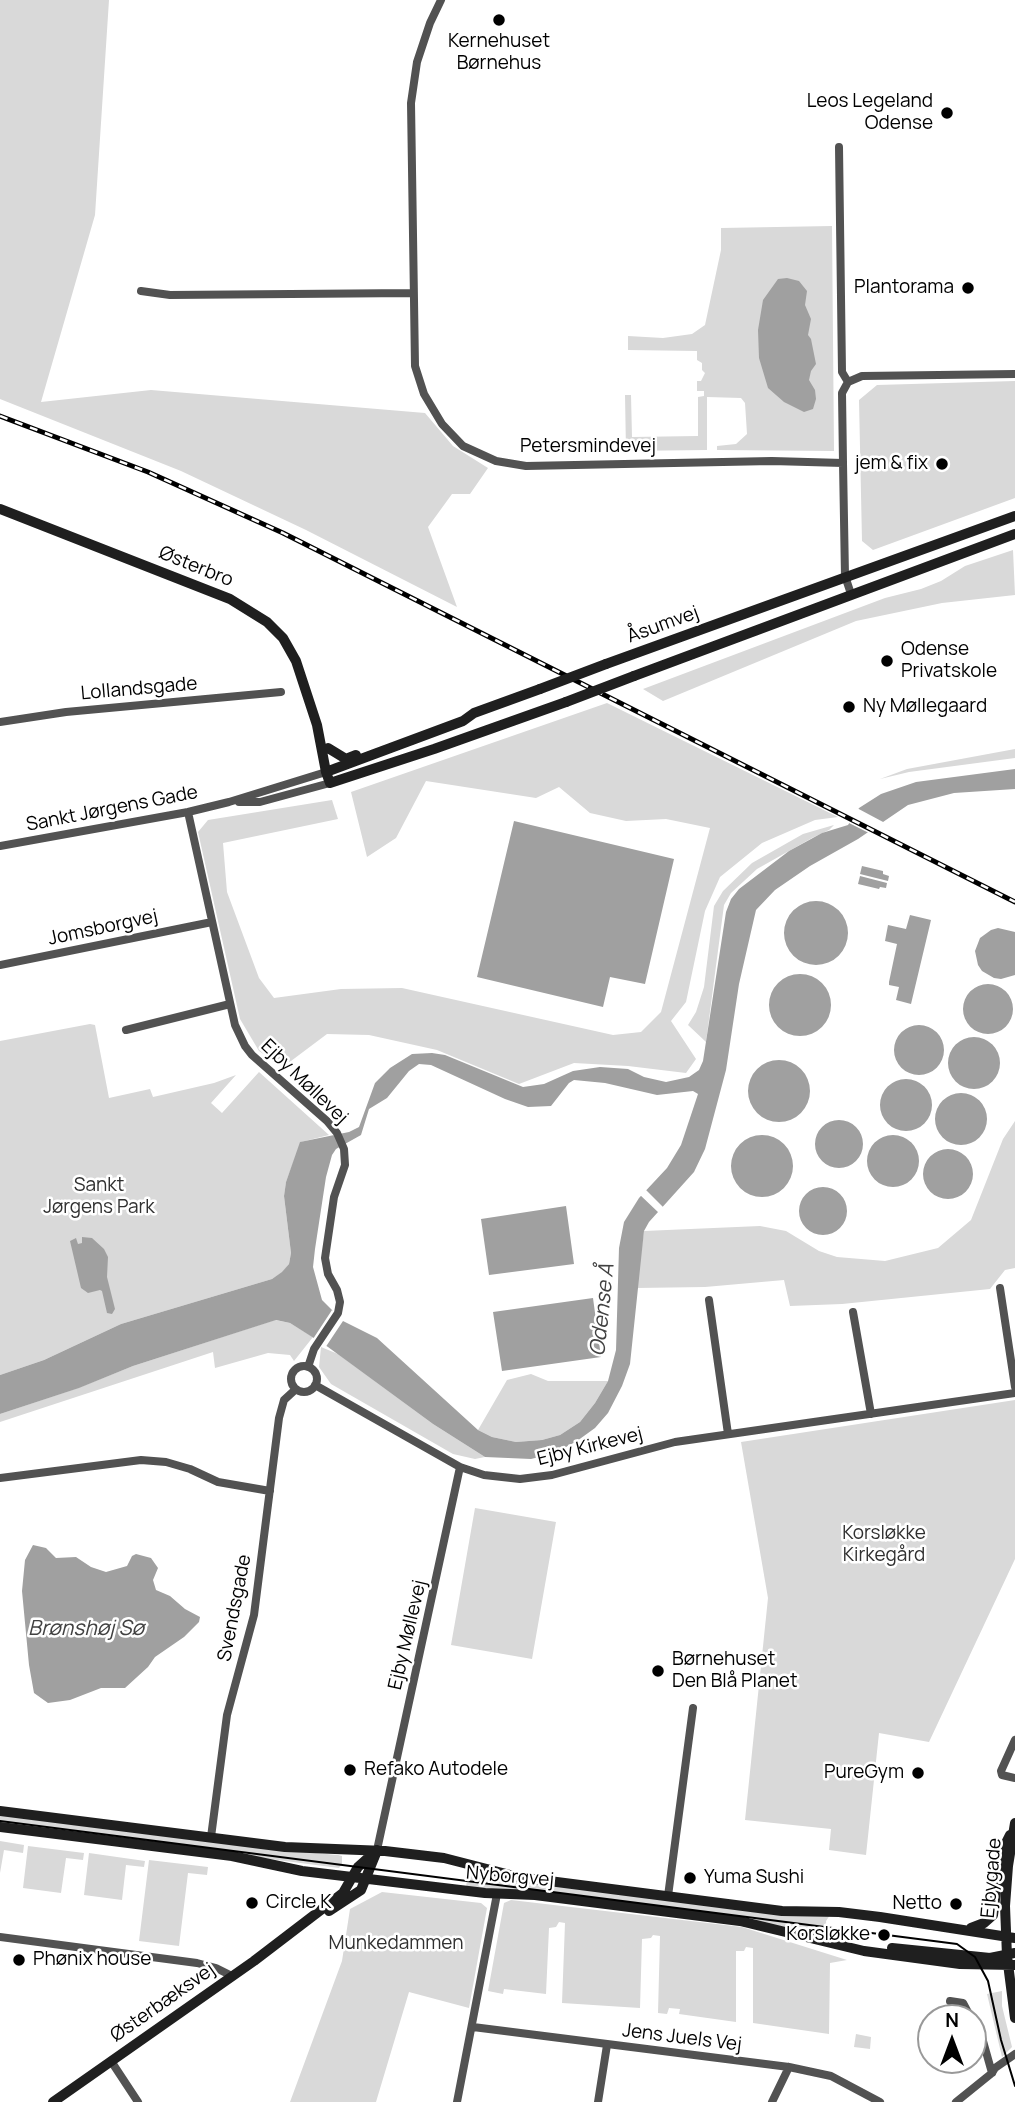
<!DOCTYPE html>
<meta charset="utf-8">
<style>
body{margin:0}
#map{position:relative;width:1015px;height:2102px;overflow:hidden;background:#fff;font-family:Manrope,sans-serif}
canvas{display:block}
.north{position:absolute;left:917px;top:2004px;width:70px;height:70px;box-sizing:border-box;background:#fff;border:2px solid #999;border-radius:50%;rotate:0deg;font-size:19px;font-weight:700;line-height:28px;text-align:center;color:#000}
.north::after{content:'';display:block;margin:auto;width:24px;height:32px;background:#000;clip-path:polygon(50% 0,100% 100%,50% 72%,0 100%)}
</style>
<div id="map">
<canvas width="1015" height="2102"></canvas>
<div class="north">N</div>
</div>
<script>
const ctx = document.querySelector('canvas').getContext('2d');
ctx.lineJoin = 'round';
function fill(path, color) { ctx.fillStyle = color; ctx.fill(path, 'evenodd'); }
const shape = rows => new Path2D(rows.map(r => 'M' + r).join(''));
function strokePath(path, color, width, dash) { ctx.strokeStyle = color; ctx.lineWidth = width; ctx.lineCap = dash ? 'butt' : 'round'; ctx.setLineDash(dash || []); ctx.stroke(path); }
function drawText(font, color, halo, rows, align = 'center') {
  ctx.font = font + ' Manrope,sans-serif'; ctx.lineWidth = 5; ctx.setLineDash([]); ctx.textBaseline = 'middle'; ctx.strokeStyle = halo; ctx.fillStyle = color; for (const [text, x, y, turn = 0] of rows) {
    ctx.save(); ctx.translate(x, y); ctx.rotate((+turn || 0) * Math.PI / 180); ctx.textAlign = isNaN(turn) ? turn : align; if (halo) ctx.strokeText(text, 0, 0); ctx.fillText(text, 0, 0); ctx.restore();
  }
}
const green = shape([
 [0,0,109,0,95,215,41,402,151,390,425,413,453,446,488,468,470,494,452,494,428,527,457,607,306,530,181,471,0,399],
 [832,226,834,451,717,450,717,446,736,444,747,434,745,403,741,398,707,397,707,450,626,451,625,395,631,395,632,437,698,436,698,397,704,396,704,391,697,391,697,381,701,381,705,373,702,370,702,363,697,360,697,351,628,350,628,336,663,338,692,334,705,325,721,250,721,228],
 [1015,381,1015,498,873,550,862,541,859,400,877,385],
 [1013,550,1015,595,942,603,856,621,663,701,643,689,885,598,921,589,941,581,965,566],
 [607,703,838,817,815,820,762,843,720,877,705,911,686,1002,671,1021,696,1059,686,1073,628,1066,574,1063,519,1084,437,1050,369,1035,327,1034,283,1067,259,1051,240,1019,198,832,208,820,332,800,338,819,223,843,227,892,259,978,274,998,341,989,402,988,613,1035,641,1032,661,1012,710,828,666,819,626,821,590,813,559,787,536,798,426,781,396,838,367,857,351,792],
 [1015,749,1015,758,909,772,880,779,907,769],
 [834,825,829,830,812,838,757,869,731,893,724,905,706,1042,688,1025,696,1012,704,987,714,906,723,891,752,863,803,834],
 [90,1024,95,1025,109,1098,150,1089,153,1097,214,1083,236,1075,211,1103,222,1113,259,1072,329,1135,301,1142,286,1182,284,1196,291,1253,289,1264,283,1272,272,1279,121,1324,44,1360,0,1375,0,1041],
 [1015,1121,1015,1268,1005,1270,990,1289,842,1304,790,1306,784,1280,705,1287,636,1288,644,1231,760,1226,786,1231,819,1251,837,1257,885,1261,938,1248,971,1220,1003,1139],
 [275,1320,290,1323,313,1337,294,1361,290,1355,268,1353,215,1368,213,1352,0,1422,0,1414,78,1388,133,1366],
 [321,1347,338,1354,433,1424,485,1457,475,1459,453,1454,331,1384,319,1367],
 [531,1374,548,1381,608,1381,595,1403,580,1422,560,1435,542,1440,516,1442,492,1437,478,1430,507,1380],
 [1015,1400,1015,1559,929,1742,879,1733,866,1855,829,1850,831,1829,745,1820,768,1598,741,1442],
 [475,1508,556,1522,532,1659,451,1645],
 [0,1813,305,1852,338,1855,342,1856,342,1864,339,1868,0,1824],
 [0,1841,24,1845,23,1853,4,1850,0,1873],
 [28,1846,84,1853,83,1860,66,1858,61,1893,23,1888],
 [89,1853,145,1861,144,1867,126,1865,122,1900,84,1895],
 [149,1860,208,1867,207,1875,188,1873,179,1946,139,1941],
 [468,1869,830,1915,826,1921,827,1937,791,1929,466,1888],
 [382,1892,481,1903,487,1908,469,2008,409,1992,376,2102,290,2102,342,1961,350,1909],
 [511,1900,742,1927,847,1960,830,1963,829,2034,753,2023,753,1948,746,1947,744,1951,736,1951,736,2022,679,2014,680,2009,669,2008,667,2014,658,2013,660,1936,653,1935,651,1938,642,1939,640,2008,562,2003,565,1923,559,1922,556,1927,549,1928,546,1994,504,1989,503,1994,488,1991,504,1903],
 [1002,1991,1002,2006,1012,2047,1002,2057,987,1994],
 [856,2034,871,2037,870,2049,854,2047]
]);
const water = shape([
 [787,278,799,281,807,291,805,305,811,319,808,335,811,339,816,364,811,371,809,380,815,390,816,399,813,409,804,412,784,402,768,388,759,358,758,330,763,300,778,279],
 [1015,769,1015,789,954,793,908,805,858,839,810,866,775,890,756,910,739,984,726,1070,705,1149,694,1172,649,1222,644,1231,630,1364,622,1386,608,1413,595,1428,577,1441,555,1453,531,1459,485,1457,433,1424,328,1347,290,1323,276,1320,133,1366,79,1388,0,1414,0,1375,44,1360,121,1324,272,1279,282,1272,289,1264,291,1253,284,1196,286,1182,300,1142,349,1132,359,1127,375,1083,390,1068,412,1054,432,1053,445,1055,523,1087,544,1084,573,1071,600,1067,628,1069,644,1077,666,1082,689,1077,699,1070,703,1061,726,912,731,899,739,889,789,851,822,833,848,825,859,808,881,794,916,782],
 [419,1064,431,1065,505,1099,528,1107,551,1106,569,1083,574,1080,605,1083,657,1095,693,1091,698,1094,681,1145,667,1168,639,1198,624,1222,619,1248,616,1350,608,1381,595,1403,580,1422,560,1435,542,1440,516,1442,492,1437,478,1430,377,1338,343,1321,322,1300,313,1267,315,1249,326,1177,332,1155,336,1149,361,1135,369,1109,387,1098,409,1071],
 [514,821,674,859,645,984,610,977,603,1007,477,977],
 [862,866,883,871,883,874,889,876,888,881,860,874],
 [860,876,887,883,886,888,880,887,879,889,858,884],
 '784 933a32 32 0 1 1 64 0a32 32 0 1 1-64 0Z',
 [910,915,931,920,911,1004,896,1000,899,987,889,985,889,982,897,944,885,941,888,925,906,929],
 [998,928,1015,932,1015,975,1001,979,994,978,982,971,978,965,975,951,980,938,991,930],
 '769 1005a31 31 0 1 1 62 0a31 31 0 1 1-62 0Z',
 '963 1009a25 25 0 1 1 50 0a25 25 0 1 1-50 0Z',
 '894 1050a25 25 0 1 1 50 0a25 25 0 1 1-50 0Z',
 '948 1063a26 26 0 1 1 52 0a26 26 0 1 1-52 0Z',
 '748 1091a31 31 0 1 1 62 0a31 31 0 1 1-62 0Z',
 '880 1105a26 26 0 1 1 52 0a26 26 0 1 1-52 0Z',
 '935 1119a26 26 0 1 1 52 0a26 26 0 1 1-52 0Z',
 '815 1144a24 24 0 1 1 48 0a24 24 0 1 1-48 0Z',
 '731 1166a31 31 0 1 1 62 0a31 31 0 1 1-62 0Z',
 '867 1161a26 26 0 1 1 52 0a26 26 0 1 1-52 0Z',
 '923 1174a25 25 0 1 1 50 0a25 25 0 1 1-50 0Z',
 '799 1211a24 24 0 1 1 48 0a24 24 0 1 1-48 0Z',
 [566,1206,574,1264,489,1275,481,1219],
 [82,1237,92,1238,104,1249,108,1257,107,1277,115,1309,112,1314,107,1313,102,1291,100,1290,88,1293,81,1288,70,1241,76,1238,78,1244,82,1243],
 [593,1298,601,1357,502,1371,493,1312],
 [33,1545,46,1548,56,1558,76,1557,91,1567,106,1572,127,1566,132,1556,136,1554,151,1558,158,1568,153,1580,156,1590,170,1596,185,1609,200,1617,199,1622,184,1637,155,1657,148,1667,125,1688,101,1688,70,1700,48,1703,34,1693,29,1665,22,1591,25,1560]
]);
const pier = shape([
 [855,807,885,823,884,825,871,834,845,821],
 [644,1188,664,1208,659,1213,639,1194],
 [332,1310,345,1318,325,1348,313,1339]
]);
const street = shape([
 [441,0,430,23,417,62,411,103,415,366,424,394,442,424,463,446,496,461,526,466,772,461,843,463],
 [839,147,842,372,848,382],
 [141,291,170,295,412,293],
 [848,382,842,393,843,463,845,576,851,594],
 [848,382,862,376,1015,374],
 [0,722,66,712,281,692],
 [239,802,260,802,330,783],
 [188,812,235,1025,245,1046,252,1055,327,1121,337,1133,344,1149,345,1165,334,1197,325,1258,328,1274,337,1290,340,1302,338,1313,314,1349,308,1367],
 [0,846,188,812,229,802,326,772],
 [0,965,212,922],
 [126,1030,230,1004],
 [1000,1288,1015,1387],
 [709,1300,728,1434],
 [853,1312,871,1414],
 '291 1379a13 13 0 1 1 26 0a13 13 0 1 1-26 0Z',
 [315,1385,460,1467,484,1475,520,1479,552,1475,675,1442,1015,1393],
 [0,1478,141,1460,166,1462,190,1469,218,1482,270,1491],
 [1015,1740,1001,1771,1002,1775,1015,1778],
 [211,1837,227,1715,254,1615,279,1418,284,1400,296,1389],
 [377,1850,460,1467],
 [668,1896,693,1708],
 [0,1937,197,1963,216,1968,232,1976],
 [950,2001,963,2003,971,2018],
 [973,2022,983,2041,992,2073],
 [473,2027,789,2067,831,2076,880,2102],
 [111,2061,138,2102],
 [457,2102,497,1894],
 [598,2102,607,2045],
 [772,2102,789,2067],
 [956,2102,992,2073,995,2068,1015,2054]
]);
const secondary = shape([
 [0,509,230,599,267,622,283,638,296,661,317,725,326,772,330,783,434,749,566,702],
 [606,664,1015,516],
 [634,676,1015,534],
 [328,748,346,759,356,755],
 [326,772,463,721,474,713,540,689],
 [0,1811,285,1847,385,1851,444,1858,518,1877,782,1911,839,1912,880,1917,1015,1938],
 [1015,1823,1008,1866,1005,1906,1007,1956,1015,2018],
 [0,1827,232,1856,302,1871,485,1893,535,1895,740,1921,864,1951,960,1964,1015,1965],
 [329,1911,361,1890,376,1853],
 [971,1928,984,1923,993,1915,1001,1853,1010,1835],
 [892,1948,990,1958,1015,1953],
 [53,2102,254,1961,343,1893,358,1867,377,1850]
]);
const tram = shape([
 [0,1821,957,1944,975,1957,988,1981,1001,2040,1015,2086]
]);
const rail = shape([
 [0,416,148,472,283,533,1015,902]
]);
const secondaryBridge = shape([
 [540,689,606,664],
 [566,702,634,676]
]);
const markers = [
 [499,20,7,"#000"],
 [947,113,7,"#000"],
 [968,288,7,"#000"],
 [942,464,7,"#000"],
 [887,661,7,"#000"],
 [849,707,7,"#000"],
 [658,1671,7,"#000"],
 [350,1770,7,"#000"],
 [918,1773,7,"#000"],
 [690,1878,7,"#000"],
 [252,1903,7,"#000"],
 [956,1904,7,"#000"],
 [884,1935,7,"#000"],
 [19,1960,7,"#000"]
];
const poiNames = [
 ["Kernehuset",499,42,"center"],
 ["Børnehus",499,64,"center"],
 ["Leos Legeland",933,102,"right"],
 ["Odense",933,124,"right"],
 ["Plantorama",954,288,"right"],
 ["jem & fix",928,464,"right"],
 ["Odense",901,650],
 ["Privatskole",901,672],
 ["Ny Møllegaard",863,707],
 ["Børnehuset",672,1660],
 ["Den Blå Planet",672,1682],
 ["Refako Autodele",364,1770],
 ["PureGym",904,1773,"right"],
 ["Yuma Sushi",704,1878],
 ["Circle K",266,1903],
 ["Netto",942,1904,"right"],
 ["Korsløkke",870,1935,"right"],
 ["Phønix house",33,1960]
];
const streetNames = [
 ["Petersmindevej",588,447],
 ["Østerbro",196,567,22],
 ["Åsumvej",663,625,-20],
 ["Lollandsgade",139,689,-5],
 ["Sankt Jørgens Gade",112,809,-11],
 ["Jomsborgvej",103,928,-12],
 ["Ejby Møllevej",304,1082,44],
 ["Ejby Kirkevej",590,1447,-14],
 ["Svendsgade",235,1608,-79],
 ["Ejby Møllevej",408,1635,-77],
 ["Nyborgvej",510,1877,5],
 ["Ejbygade",992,1878,-85],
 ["Østerbæksvej",163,2003,-35],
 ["Jens Juels Vej",682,2038,7]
];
const parkNames = [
 ["Sankt",99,1186],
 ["Jørgens Park",99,1208],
 ["Korsløkke",884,1534],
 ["Kirkegård",884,1556],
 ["Munkedammen",396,1944]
];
const waterNames = [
 ["Odense Å",603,1310,-84],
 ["Brønshøj Sø",86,1629]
];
fill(green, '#d9d9d9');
fill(water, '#a0a0a0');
fill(pier, '#fff');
strokePath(street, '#525252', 8);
strokePath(secondary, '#1f1f1f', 10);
strokePath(tram, '#000', 2);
strokePath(rail, '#000', 5);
strokePath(rail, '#fff', 2.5, [8]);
strokePath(secondaryBridge, '#1f1f1f', 10);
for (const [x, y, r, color] of markers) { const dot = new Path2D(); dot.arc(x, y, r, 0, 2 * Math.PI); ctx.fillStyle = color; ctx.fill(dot); strokePath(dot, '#fff', 2.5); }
drawText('19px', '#000', '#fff', poiNames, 'left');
drawText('19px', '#000', '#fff', streetNames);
drawText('19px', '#303030', '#fff', parkNames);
drawText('italic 21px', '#414141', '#fff', waterNames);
</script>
